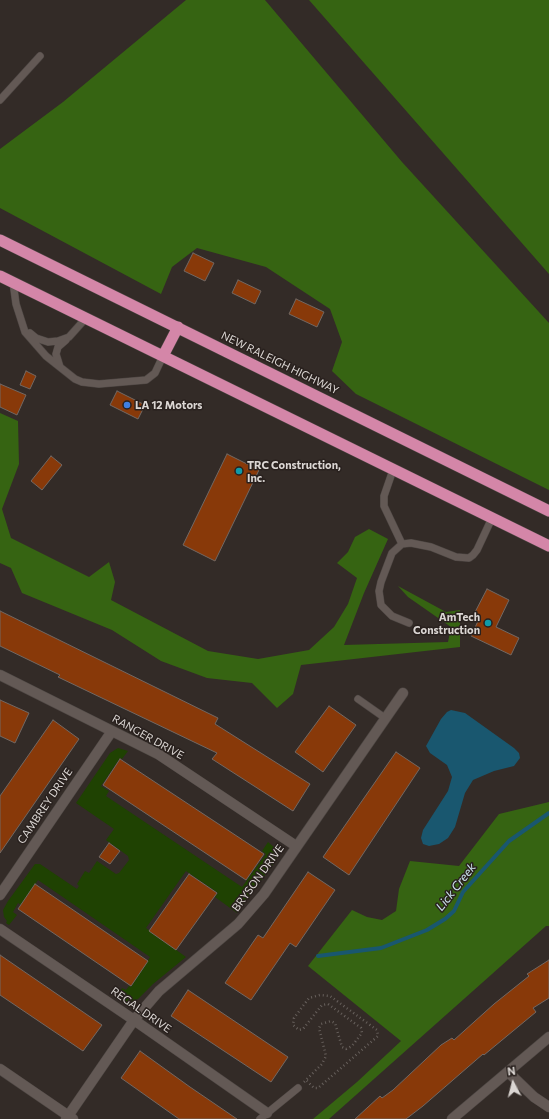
<!DOCTYPE html>
<style>
body{margin:0}
#map{position:relative;width:549px;height:1119px;overflow:hidden;background:#332b27;font-family:Commissioner,sans-serif}
canvas{display:block}
.north{position:absolute;left:493px;top:1063px;width:40px;height:40px;-webkit-text-stroke:3px #29211e;paint-order:stroke;rotate:353deg;font-size:11px;font-weight:700;line-height:16px;text-align:center;color:#dbd6d3}
.north::after{content:'';display:block;margin:auto;width:14px;height:18px;background:#dbd6d3;clip-path:polygon(50% 0,100% 100%,50% 72%,0 100%)}
</style>
<div id="map">
<canvas width="549" height="1119"></canvas>
<div class="north">N</div>
</div>
<script>
const ctx = document.querySelector('canvas').getContext('2d');
ctx.lineJoin = 'round';
function fill(path, color) { ctx.fillStyle = color; ctx.fill(path, 'evenodd'); }
const shape = rows => new Path2D(rows.map(r => 'M' + r).join(''));
function strokePath(path, color, width, dash) { ctx.strokeStyle = color; ctx.lineWidth = width; ctx.lineCap = dash ? 'butt' : 'round'; ctx.setLineDash(dash || []); ctx.stroke(path); }
function drawText(font, color, halo, rows, align = 'center') {
  ctx.font = font + ' Commissioner,sans-serif'; ctx.lineWidth = 3; ctx.setLineDash([]); ctx.textBaseline = 'middle'; ctx.strokeStyle = halo; ctx.fillStyle = color; for (const [text, x, y, turn = 0] of rows) {
    ctx.save(); ctx.translate(x, y); ctx.rotate((+turn || 0) * Math.PI / 180); ctx.textAlign = isNaN(turn) ? turn : align; if (halo) ctx.strokeText(text, 0, 0); ctx.fillText(text, 0, 0); ctx.restore();
  }
}
const green = shape([
 [118,748,128,751,122,759,120,758,101,786,109,791,106,796,242,887,266,854,262,851,268,842,276,849,277,855,275,862,237,913,215,897,218,893,186,871,146,928,186,957,153,984,138,999,129,1003,117,996,122,988,126,990,129,986,131,987,150,957,38,880,21,905,18,903,13,912,17,915,9,925,6,923,7,921,4,917,3,910,8,901,35,864,40,864,77,889,79,886,77,884,85,871,89,873,97,861,116,874,119,873,129,860,128,856,106,840,114,829,76,803,110,753]
]);
const forest = shape([
 [186,0,265,0,402,162,549,323,549,490,356,394,332,371,342,342,330,309,266,267,197,248,172,267,161,294,0,208,0,149,63,102],
 [309,0,549,0,549,274],
 [0,413,18,421,19,464,2,509,11,538,89,577,109,562,115,582,111,600,208,651,258,659,309,650,334,627,348,604,357,578,337,563,348,552,355,537,369,529,388,539,364,593,344,645,448,642,451,627,408,597,398,586,446,612,460,610,460,647,301,665,293,694,277,708,252,683,207,678,161,661,112,630,22,593,11,568,0,563],
 [549,802,549,926,546,926,329,1119,313,1119,357,1082,401,1041,308,966,352,910,367,917,382,920,396,911,399,889,410,861,459,866,499,814]
]);
const water = shape([
 [451,710,465,713,514,748,519,753,520,758,514,766,494,771,473,780,465,793,455,827,448,838,439,844,429,846,423,844,421,838,423,830,448,791,452,777,447,765,430,753,426,746,441,719,447,712]
]);
const stream = shape([
 [318,956,381,948,427,930,445,919,454,911,463,892,509,841,549,813]
]);
const building = shape([
 [193,253,214,263,205,281,184,271,193,253],
 [238,280,261,291,255,304,232,293,238,280],
 [296,299,324,312,317,327,289,314,296,299],
 [26,371,36,376,30,389,20,385,26,371],
 [0,384,26,395,17,415,0,407,0,384],
 [117,391,145,405,138,419,110,405,117,391],
 [227,454,259,470,215,561,183,545,227,454],
 [51,456,62,465,42,490,31,481,51,456],
 [487,589,509,600,496,627,519,638,511,655,471,636,479,619,473,616,487,589],
 [0,611,218,718,215,724,310,784,293,811,212,759,217,753,58,677,60,675,0,646,0,611],
 [0,700,29,713,15,743,0,736,0,700],
 [329,706,356,725,323,772,295,752,329,706],
 [53,720,79,739,0,853,0,796,53,720],
 [396,752,420,768,349,875,323,857,396,752],
 [120,759,264,854,246,880,103,785,120,759],
 [109,843,120,851,110,864,99,857,109,843],
 [308,872,335,890,296,947,290,943,251,1000,225,983,258,935,263,938,308,872],
 [189,874,217,893,176,950,149,931,189,874],
 [35,884,148,961,131,986,18,909,35,884],
 [0,955,102,1025,83,1051,0,995,0,955],
 [549,960,549,998,533,1008,536,1012,484,1055,483,1054,423,1106,406,1119,355,1119,380,1096,382,1098,393,1090,441,1045,452,1038,454,1040,494,1004,529,976,527,974,549,960],
 [188,990,288,1057,271,1082,171,1016,188,990],
 [140,1051,190,1087,237,1119,179,1119,121,1078,140,1051]
]);
const path = shape([
 [304,1082,322,1064,326,1056,319,1028,321,1024,331,1021,335,1023,342,1047,346,1049,352,1046,362,1033,361,1028,357,1025,328,1004,322,1005,303,1029,299,1030,293,1025,294,1018,309,998,320,995,330,996,377,1030,378,1036,318,1088,314,1088,306,1080]
]);
const service = shape([
 [0,100,40,56],
 [13,282,16,304,25,332,46,356,75,379,82,382,99,384,146,380,155,373,163,356],
 [30,333,36,338,48,342,58,341,69,337,86,318],
 [60,367,56,354,58,347,66,340],
 [393,470,384,496,384,506,402,544],
 [409,623,392,616,381,605,379,591,381,582,392,553,402,544,411,543,431,547,456,557,469,558,473,555,477,550,492,518],
 [358,699,385,718],
 [260,1119,298,1088]
]);
const minor = shape([
 [0,675,158,754,296,846],
 [0,895,112,731],
 [0,929,134,1020,267,1113],
 [508,1072,534,1097,549,1107],
 [66,1119,134,1020,159,991,238,924,264,894,403,693],
 [452,1119,549,1037]
]);
const tertiary = shape([
 [0,1069,73,1119]
]);
const trunk = shape([
 [0,240,549,511],
 [0,276,549,546],
 [163,356,178,327]
]);
const markers = [
 [127,405,4,"#3f7fe0"],
 [239,471,4,"#0f9aa8"],
 [488,623,4,"#0f9aa8"]
];
const streetNames = [
 ["NEW RALEIGH HIGHWAY",280,363,26],
 ["RANGER DRIVE",148,737,29],
 ["CAMBREY DRIVE",45,806,-56],
 ["BRYSON DRIVE",258,878,-54],
 ["REGAL DRIVE",141,1010,35]
];
const poiNames = [
 ["LA 12 Motors",135,405],
 ["TRC Construction,",247,465],
 ["Inc.",247,478],
 ["AmTech",480,617,"right"],
 ["Construction",480,630,"right"]
];
const waterNames = [
 ["Lick Creek",456,887,-52]
];
fill(green, '#1f4202');
fill(forest, '#366412');
fill(water, '#19576f');
strokePath(stream, '#19576f', 4);
fill(building, '#883909');
strokePath(building, '#726863', 1);
strokePath(service, '#4d4643', 8);
strokePath(minor, '#4d4643', 11);
strokePath(tertiary, '#4d4643', 11);
strokePath(trunk, '#4d4643', 12);
strokePath(path, '#68615d', 2.5, [1, 3]);
strokePath(service, '#635955', 7);
strokePath(minor, '#635955', 10);
strokePath(tertiary, '#635955', 10);
strokePath(trunk, '#d486a8', 11);
for (const [x, y, r, color] of markers) { const dot = new Path2D(); dot.arc(x, y, r, 0, 2 * Math.PI); ctx.fillStyle = color; ctx.fill(dot); strokePath(dot, '#29211e', 1.5); }
drawText('11px', '#dbd6d3', '#29211e', streetNames);
drawText('bold 11px', '#dbd6d3', '#29211e', poiNames, 'left');
drawText('italic 12px', '#cee6f1', '#29211e', waterNames);
</script>
